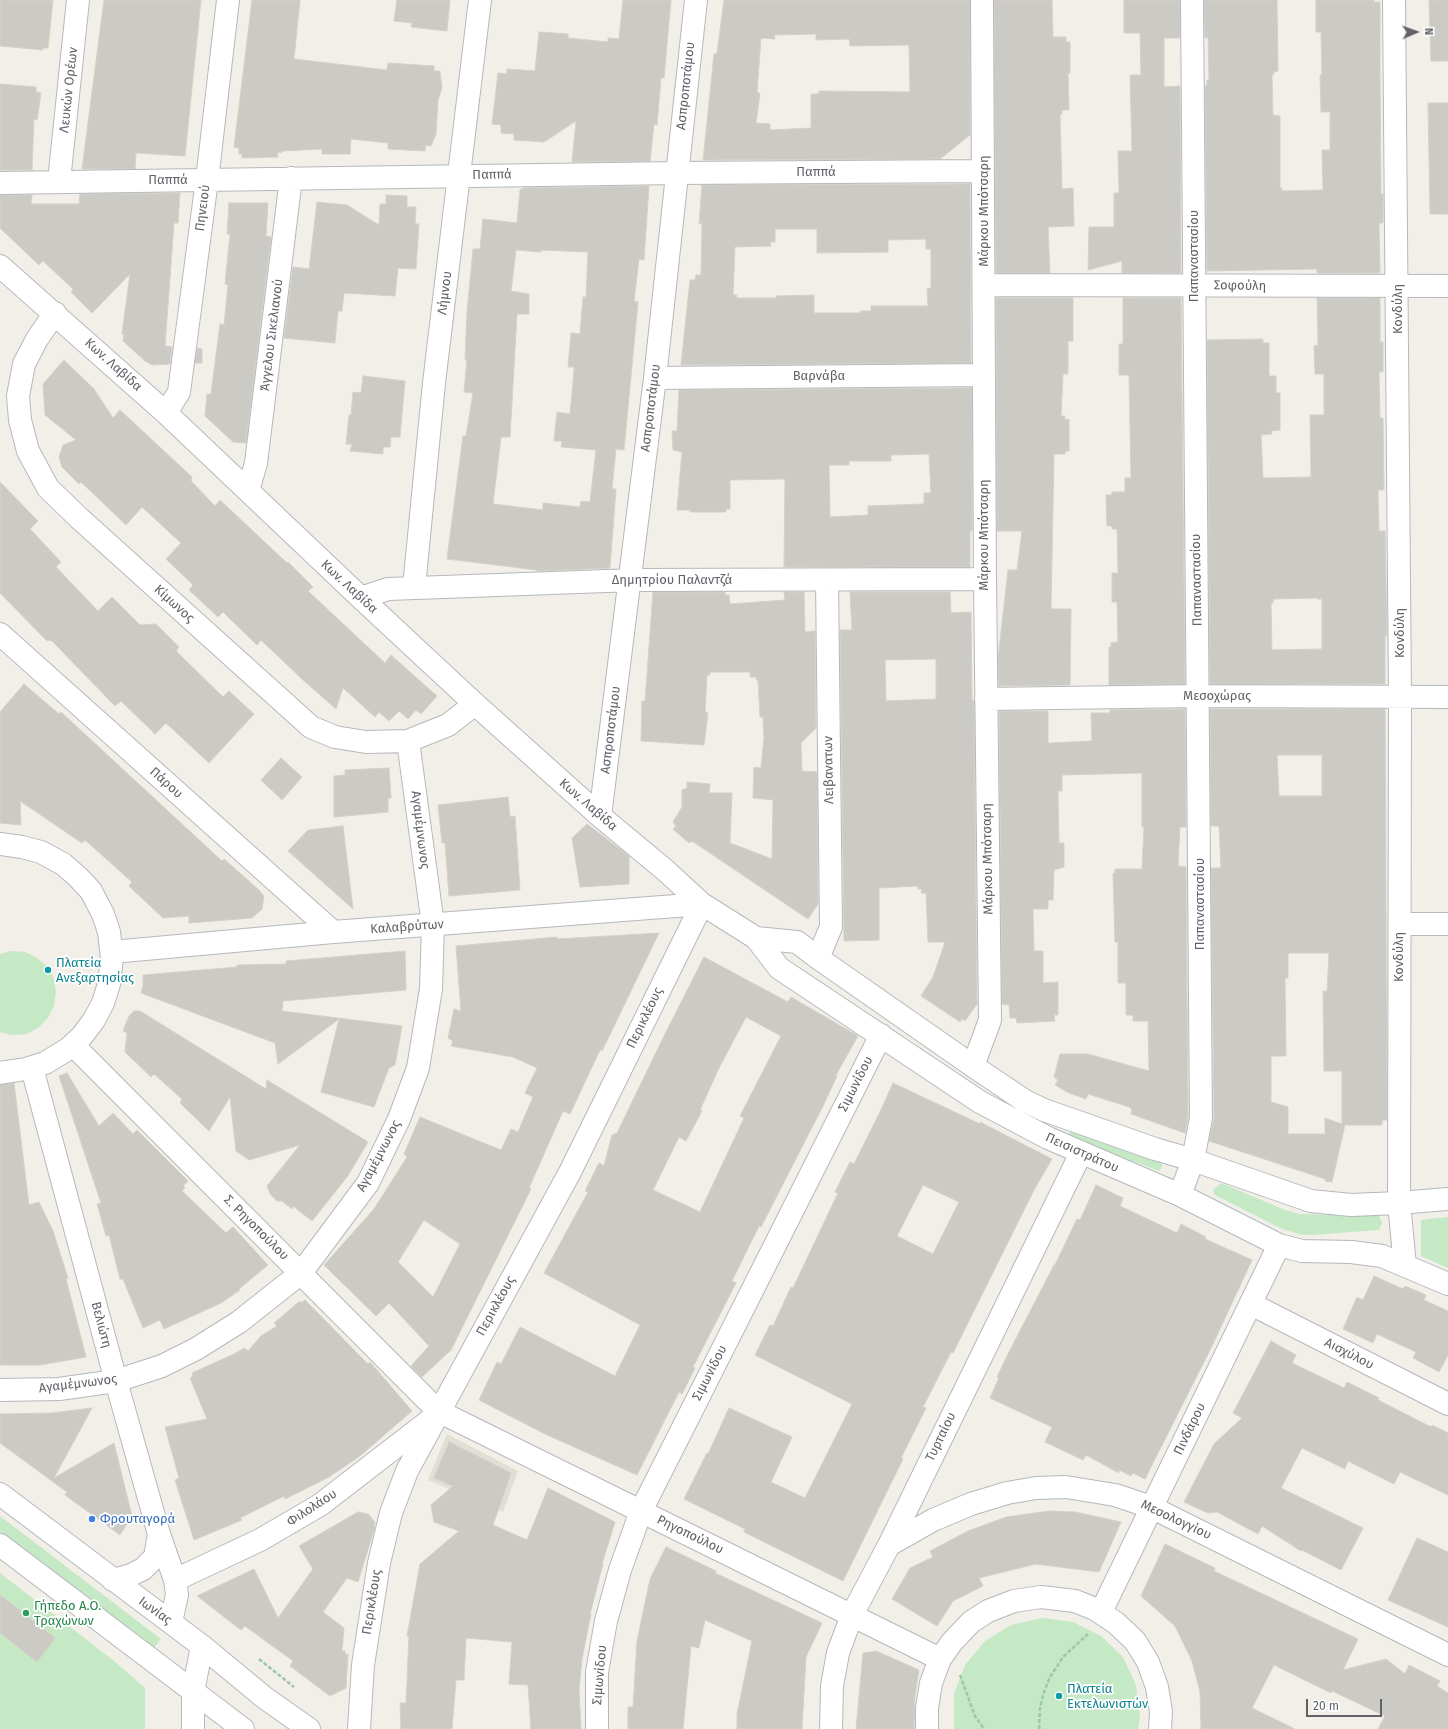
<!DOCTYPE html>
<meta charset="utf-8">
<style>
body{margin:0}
#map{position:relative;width:1448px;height:1729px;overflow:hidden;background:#f1efe8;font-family:"Fira Sans",sans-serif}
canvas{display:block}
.north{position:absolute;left:1396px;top:12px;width:40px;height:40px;-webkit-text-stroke:3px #fff;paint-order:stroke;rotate:88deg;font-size:11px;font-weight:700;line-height:16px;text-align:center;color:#5f6368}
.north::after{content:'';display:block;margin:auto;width:14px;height:18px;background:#5f6368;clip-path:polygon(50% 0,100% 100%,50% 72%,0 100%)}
.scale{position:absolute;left:1306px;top:1699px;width:76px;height:18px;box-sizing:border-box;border:2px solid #5f6368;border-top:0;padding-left:5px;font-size:12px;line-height:14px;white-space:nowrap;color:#5f6368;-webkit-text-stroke:3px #fff;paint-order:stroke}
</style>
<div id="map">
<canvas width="1448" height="1729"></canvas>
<div class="north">N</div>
<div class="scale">20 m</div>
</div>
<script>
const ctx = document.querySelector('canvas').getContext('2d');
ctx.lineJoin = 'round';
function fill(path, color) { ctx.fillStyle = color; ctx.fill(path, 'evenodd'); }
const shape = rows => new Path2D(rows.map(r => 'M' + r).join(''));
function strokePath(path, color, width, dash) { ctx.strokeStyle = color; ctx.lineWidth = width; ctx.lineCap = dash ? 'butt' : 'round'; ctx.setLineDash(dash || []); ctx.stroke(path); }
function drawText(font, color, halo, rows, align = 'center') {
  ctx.font = font + ' "Fira Sans",sans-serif'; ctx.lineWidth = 3.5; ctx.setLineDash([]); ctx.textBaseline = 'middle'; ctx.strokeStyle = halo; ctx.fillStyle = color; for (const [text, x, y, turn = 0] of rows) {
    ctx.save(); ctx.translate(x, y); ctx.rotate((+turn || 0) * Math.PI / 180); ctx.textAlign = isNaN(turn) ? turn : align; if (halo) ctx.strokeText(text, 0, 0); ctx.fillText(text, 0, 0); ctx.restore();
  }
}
const education = shape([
 [447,1434,518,1471,503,1512,428,1480]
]);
const green = shape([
 [11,951,25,952,37,958,48,967,54,979,56,992,54,1006,48,1018,38,1028,26,1034,12,1035,0,1032,0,954],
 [1073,1131,1162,1161,1162,1167,1159,1171,1071,1138,1067,1134],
 [1221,1183,1285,1210,1299,1214,1379,1216,1382,1223,1379,1230,1311,1235,1299,1234,1282,1229,1215,1195,1213,1190],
 [1448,1217,1448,1268,1421,1256,1421,1220],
 [0,1516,161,1639,153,1649,0,1532],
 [0,1573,114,1661,145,1688,145,1729,0,1729],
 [1042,1618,1073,1622,1101,1636,1123,1657,1136,1685,1140,1716,1138,1729,954,1729,954,1694,965,1665,985,1641,1011,1625]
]);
const building = shape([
 [0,0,53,0,48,48,43,48,43,50,0,46,0,0],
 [104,0,201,0,185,156,136,153,135,169,82,169,104,0],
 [252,0,300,0,294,59,387,70,388,63,434,66,434,71,440,71,442,88,438,100,436,134,431,146,426,145,425,151,388,149,388,143,351,139,350,154,322,154,322,149,283,151,282,152,277,153,278,157,242,158,242,154,239,154,239,148,234,147,252,0],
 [397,0,450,0,447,31,411,27,412,23,394,21,397,0],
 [623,0,671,0,664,78,661,78,657,125,654,124,650,161,572,162,576,121,544,142,514,140,514,134,501,133,501,125,492,124,498,73,507,74,507,69,535,71,539,32,568,34,568,38,608,42,608,38,619,39,623,0],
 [724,0,970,0,970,135,940,159,703,160,714,54,717,53,724,0],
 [816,34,816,40,849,39,850,46,909,45,910,92,819,91,819,94,811,94,811,128,770,130,770,124,756,123,760,94,757,92,761,38,775,39,774,35,816,34],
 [994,0,1052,0,1053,37,1066,37,1066,42,1070,42,1070,73,1068,73,1069,110,1062,110,1062,114,1060,114,1062,189,1073,188,1074,226,1048,227,1050,273,996,273,994,0],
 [1124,0,1180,0,1180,38,1164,38,1164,87,1180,86,1181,273,1122,273,1122,261,1088,270,1089,227,1114,227,1114,193,1119,193,1118,151,1132,151,1130,75,1141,75,1140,33,1124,33,1124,0],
 [1204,0,1277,0,1278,71,1274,72,1274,74,1272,75,1273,115,1280,116,1280,188,1282,188,1282,191,1323,190,1322,150,1330,150,1330,112,1321,112,1320,75,1322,75,1321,32,1316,32,1316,0,1374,0,1374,2,1380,2,1380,70,1381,194,1383,194,1383,223,1379,223,1380,273,1317,273,1317,269,1207,271,1205,86,1207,85,1207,80,1209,80,1208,37,1205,38,1204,0],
 [1429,0,1448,0,1448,61,1431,61,1429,0],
 [0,84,36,87,36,92,41,93,37,120,34,119,32,170,0,170,0,84],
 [1428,103,1448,103,1448,214,1430,214,1428,103],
 [970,184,971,363,681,365,690,280,695,280,696,275,701,275,702,223,699,224,702,185,970,184],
 [775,229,817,229,817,253,888,252,888,240,926,239,926,249,931,249,931,288,927,289,928,306,871,306,871,311,860,311,860,313,814,313,814,295,776,296,776,298,736,298,737,295,733,295,735,247,771,246,770,242,775,242,775,229],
 [649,186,644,260,639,259,634,301,638,302,624,450,616,449,612,489,616,489,610,568,537,571,537,570,447,559,463,436,466,436,473,393,464,392,467,360,465,360,467,312,473,249,480,249,483,219,517,223,520,190,524,188,649,186],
 [516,250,541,252,541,250,588,252,586,297,583,297,580,334,571,333,568,367,574,367,574,371,570,414,557,412,554,441,562,441,561,447,596,450,590,502,581,501,580,507,543,503,543,510,493,504,501,437,510,437,517,314,529,314,529,294,511,291,516,250],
 [180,193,178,223,174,223,165,346,172,347,170,364,152,365,145,361,123,341,124,335,122,334,130,274,92,313,71,292,73,289,43,261,39,265,0,228,0,195,32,195,31,204,79,204,80,194,180,193],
 [386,195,407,196,407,207,416,207,415,224,419,224,416,269,398,268,395,296,344,293,342,311,338,311,335,343,284,338,293,267,309,269,317,202,347,205,379,225,380,204,386,204,386,195],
 [229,203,268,203,266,236,271,237,246,443,233,442,205,416,207,394,211,394,220,324,224,325,228,285,225,284,230,234,227,234,229,203],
 [996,298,1073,298,1073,341,1068,341,1068,374,1063,374,1061,416,1065,416,1065,420,1069,419,1069,451,1065,451,1065,454,1054,454,1051,609,1071,609,1070,685,999,686,998,659,1008,570,1017,570,1022,531,997,531,996,298],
 [1123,298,1181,298,1185,684,1109,685,1109,647,1111,647,1111,643,1118,642,1117,602,1112,602,1112,573,1118,573,1117,529,1112,529,1112,526,1107,526,1106,495,1112,495,1112,492,1125,492,1125,478,1131,478,1129,375,1119,375,1119,344,1123,344,1123,298],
 [1317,298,1380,298,1380,342,1383,342,1383,372,1379,372,1380,418,1383,418,1384,490,1378,490,1379,531,1385,531,1387,636,1385,636,1385,684,1210,684,1207,340,1263,339,1263,343,1269,343,1269,376,1276,376,1276,393,1280,393,1280,430,1271,431,1272,434,1261,435,1263,478,1311,477,1310,415,1324,415,1324,374,1315,374,1314,346,1318,345,1318,343,1317,298],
 [1317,598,1317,599,1322,599,1322,649,1272,650,1271,603,1273,603,1273,599,1317,598],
 [197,348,202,349,202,363,195,363,197,348],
 [64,360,94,389,113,418,120,410,192,477,191,481,215,506,220,500,287,563,288,562,313,587,308,591,385,663,391,655,437,696,421,714,416,710,408,719,399,711,389,721,379,712,375,717,343,688,336,709,303,680,261,640,257,645,223,612,218,617,189,590,193,585,166,559,181,543,142,507,126,525,81,482,79,484,62,467,59,457,63,445,76,440,45,415,43,384,64,360],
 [363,376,405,381,400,437,391,437,390,447,383,447,383,454,350,451,352,444,346,444,349,415,351,415,353,392,361,393,363,376],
 [972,388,972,531,970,531,970,567,784,567,785,479,730,480,730,509,726,509,726,512,690,512,690,510,677,510,682,452,673,450,672,431,677,431,679,390,972,388],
 [929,454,931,493,924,493,924,504,868,506,868,515,830,517,829,465,849,465,849,461,891,461,891,455,929,454],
 [0,482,38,521,30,529,61,562,56,567,98,611,112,597,140,625,156,624,179,647,176,651,223,697,229,691,254,714,209,763,166,723,155,734,121,701,115,706,52,641,46,640,0,593,0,482],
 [653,592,725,592,725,595,729,595,730,604,785,600,784,592,804,592,805,632,815,631,816,728,801,743,802,771,817,772,818,904,808,919,692,841,689,843,673,829,676,826,673,822,682,807,682,790,687,788,687,782,710,784,709,793,732,793,730,843,772,859,773,800,753,798,754,767,761,768,764,738,763,717,760,717,758,680,756,680,756,677,750,677,750,672,710,672,710,675,707,675,705,712,708,713,704,745,641,741,642,701,645,701,653,592],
 [850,592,950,592,951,613,971,612,972,700,974,701,977,1004,965,1021,962,1019,960,1022,921,996,933,977,945,942,928,942,926,893,921,893,922,889,918,889,918,886,879,888,879,940,844,941,840,630,852,630,850,592],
 [936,659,936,699,886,701,885,660,936,659],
 [24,684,59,714,61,712,222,861,224,859,259,890,264,896,262,909,252,918,189,923,189,916,163,918,129,886,132,882,85,840,82,843,20,801,21,825,0,823,0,712,24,684],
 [1185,709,1186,827,1180,827,1178,866,1186,867,1188,1117,1185,1133,1131,1114,1132,1109,1129,1107,1088,1094,1086,1099,1069,1093,1055,1085,1058,1080,1054,1077,1060,1054,1088,1054,1149,1071,1148,1021,1133,1021,1133,1015,1126,1015,1126,983,1118,983,1118,942,1115,942,1113,873,1115,873,1115,869,1142,869,1144,827,1142,827,1142,773,1062,775,1062,791,1058,791,1058,794,1059,843,1064,843,1064,867,1054,870,1053,900,1048,900,1048,909,1033,909,1034,951,1043,951,1043,983,1058,982,1058,1015,1054,1015,1055,1021,1017,1023,1016,1018,1010,1018,1009,1005,1002,1004,999,711,1048,711,1048,743,1092,741,1091,713,1110,713,1110,710,1185,709],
 [1210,709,1385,709,1387,1120,1382,1120,1382,1125,1345,1125,1332,1182,1325,1181,1325,1179,1209,1141,1214,1118,1211,868,1221,868,1219,826,1211,826,1210,709],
 [1277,755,1322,755,1322,796,1279,796,1277,755],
 [1288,953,1329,953,1327,991,1323,991,1324,1071,1342,1071,1342,1124,1325,1118,1325,1134,1288,1134,1288,1107,1271,1102,1271,1056,1286,1056,1285,978,1288,978,1288,953],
 [281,758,302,777,282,800,261,780,281,758],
 [389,768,391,798,388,798,388,812,334,817,334,776,345,775,345,770,389,768],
 [508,797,510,817,515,816,520,890,449,896,445,843,442,843,438,805,508,797],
 [587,824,629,856,629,884,580,887,572,838,587,824],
 [343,826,353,909,288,851,308,830,343,826],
 [659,933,602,1051,600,1050,570,1114,563,1111,529,1188,531,1189,451,1350,422,1377,411,1366,429,1346,389,1303,376,1316,324,1265,374,1209,407,1157,404,1154,420,1117,501,1150,511,1129,518,1132,533,1097,525,1093,537,1068,513,1057,451,1046,453,1041,448,1038,454,1009,461,1011,456,946,557,937,557,939,659,933],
 [424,1220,460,1244,433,1297,398,1262,424,1220],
 [405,951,406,990,283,1001,282,1011,402,1026,395,1065,389,1068,374,1107,321,1092,339,1019,278,1064,275,1043,141,993,143,986,143,975,237,967,237,965,286,964,286,961,405,951],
 [704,957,788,1002,791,997,858,1036,836,1075,837,1076,823,1106,761,1227,759,1226,732,1281,736,1283,693,1367,695,1368,682,1394,679,1392,637,1475,545,1434,479,1400,497,1362,501,1364,520,1327,615,1376,640,1325,544,1273,588,1192,585,1191,599,1163,604,1166,612,1135,617,1133,664,1036,704,957],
 [746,1017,781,1036,740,1116,744,1118,700,1212,653,1190,679,1137,686,1141,702,1111,700,1110,719,1068,746,1017],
 [134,1011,140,1011,266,1089,267,1080,368,1142,347,1177,312,1221,293,1206,292,1209,282,1201,277,1201,270,1194,267,1186,300,1145,249,1160,236,1151,230,1097,209,1131,180,1103,182,1099,154,1074,151,1077,125,1052,127,1033,123,1031,129,1016,134,1011],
 [67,1073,99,1126,113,1113,133,1134,137,1130,188,1181,183,1186,185,1188,182,1191,226,1233,233,1227,268,1265,239,1289,240,1290,221,1303,164,1329,160,1320,143,1328,123,1279,120,1279,109,1235,106,1236,97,1204,101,1203,59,1076,67,1073],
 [14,1083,29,1205,39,1202,53,1231,68,1278,66,1279,86,1357,40,1365,0,1365,0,1085,14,1083],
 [893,1083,980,1124,980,1122,1052,1159,1034,1190,953,1353,951,1352,923,1407,926,1408,901,1458,903,1459,843,1581,744,1532,745,1529,684,1499,707,1453,708,1454,729,1408,792,1437,771,1482,805,1498,852,1404,755,1355,770,1325,773,1326,791,1287,793,1288,838,1193,835,1192,850,1162,854,1164,879,1114,893,1083],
 [923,1185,959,1202,933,1254,897,1236,923,1185],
 [1096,1185,1123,1198,1120,1206,1177,1233,1181,1224,1206,1237,1205,1239,1252,1260,1213,1344,1145,1479,1133,1473,1131,1476,1119,1470,1119,1473,1086,1455,1083,1460,1045,1442,1052,1427,990,1398,999,1378,997,1377,1009,1352,1054,1265,1055,1265,1077,1219,1080,1220,1096,1185],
 [1374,1276,1403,1289,1405,1286,1426,1295,1424,1300,1448,1311,1448,1355,1439,1372,1413,1358,1416,1352,1377,1334,1373,1343,1343,1329,1357,1297,1363,1300,1374,1276],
 [305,1300,368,1364,370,1362,412,1411,360,1456,329,1477,285,1499,284,1496,240,1518,242,1520,194,1540,175,1480,179,1478,165,1427,207,1419,190,1378,193,1376,192,1373,236,1353,244,1348,248,1351,261,1336,277,1326,274,1323,300,1301,301,1303,305,1300],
 [1271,1341,1296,1355,1292,1363,1344,1388,1347,1382,1379,1398,1378,1400,1431,1427,1432,1425,1448,1433,1448,1495,1400,1472,1394,1484,1348,1461,1345,1469,1302,1448,1281,1488,1363,1528,1341,1570,1302,1550,1301,1551,1262,1526,1258,1534,1217,1512,1208,1513,1184,1502,1214,1444,1242,1418,1233,1413,1271,1341],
 [92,1408,54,1478,114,1443,132,1516,120,1535,65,1495,67,1492,0,1443,0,1414,52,1413,92,1408],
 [449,1442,511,1473,493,1525,527,1540,548,1488,615,1522,602,1564,603,1564,590,1614,591,1614,582,1659,579,1690,581,1729,531,1729,528,1685,509,1684,512,1642,466,1638,464,1680,456,1680,452,1729,401,1729,400,1703,406,1703,409,1636,407,1636,420,1564,459,1531,434,1522,431,1505,453,1486,434,1478,449,1442],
 [1049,1511,1075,1512,1121,1522,1099,1572,1036,1564,979,1578,983,1586,953,1601,937,1626,892,1599,910,1568,933,1557,930,1551,968,1531,1006,1517,1049,1511],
 [358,1512,368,1514,375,1522,374,1530,358,1582,347,1578,323,1612,344,1628,342,1651,345,1651,345,1655,348,1654,346,1688,330,1696,290,1666,293,1661,245,1626,241,1630,197,1596,254,1569,278,1618,313,1569,299,1546,358,1512],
 [1417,1538,1448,1552,1448,1627,1388,1600,1417,1538],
 [1165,1544,1215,1568,1214,1571,1358,1639,1343,1670,1386,1659,1405,1674,1409,1665,1440,1681,1437,1686,1448,1693,1448,1729,1378,1729,1385,1716,1332,1691,1331,1693,1274,1665,1252,1708,1295,1729,1201,1729,1200,1692,1192,1661,1175,1626,1141,1596,1165,1544],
 [666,1547,716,1571,715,1573,822,1623,806,1657,802,1729,737,1729,737,1714,752,1641,705,1620,699,1648,691,1646,683,1729,628,1729,628,1707,633,1707,637,1641,650,1579,666,1547],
 [0,1595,55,1638,37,1662,0,1633,0,1595],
 [876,1651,919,1670,915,1695,914,1729,856,1729,863,1653,876,1651]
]);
const path = shape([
 [259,1659,294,1687],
 [960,1675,975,1716,984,1729],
 [1039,1729,1040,1708,1044,1692,1050,1677,1063,1657,1088,1634]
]);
const minor = shape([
 [1394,0,1400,696,1399,1203,1405,1266],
 [59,181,78,0],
 [0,183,677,173,983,171],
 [0,266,166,413,361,598,475,704,600,816,665,870,702,904,756,938,797,942,818,958,973,1066,1025,1101,1044,1110,1155,1149,1193,1160,1311,1201,1351,1205,1399,1203,1448,1199],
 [984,285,1448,286],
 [55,313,37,339,24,364,18,396,20,420,28,451,48,488,79,518,311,727,335,737,366,742,408,741,448,725,475,704],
 [655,378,983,375],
 [166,413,179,392,207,180,228,0],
 [248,491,256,463,291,178],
 [414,587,434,383,480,0],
 [361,598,388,589,634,580,985,579],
 [0,634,333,932],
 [986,699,1198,696,1448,697],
 [600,816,655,378,696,0],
 [0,844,22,847,41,852,63,864,78,877,91,891,103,914,109,932,112,958,109,984,103,1003,94,1020,82,1036,68,1049,45,1063,26,1069,0,1073],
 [1400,924,1448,924],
 [756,938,779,968,980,1102,1048,1138,1180,1195,1279,1245,1302,1251,1351,1252,1382,1256,1448,1284],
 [112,952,333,932,702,904],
 [818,958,831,927,827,580],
 [73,1045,438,1411,940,1659],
 [973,1066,990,1020,985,579,982,0],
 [32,1068,116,1381,159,1534,175,1580,177,1595,171,1622],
 [1180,1195,1193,1160,1201,1118,1192,0],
 [1251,1304,1448,1404],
 [0,1390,59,1389,116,1381,162,1366,196,1349,239,1322,301,1273,368,1183,399,1119,418,1068,431,989,433,925,408,741],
 [889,1545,933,1520,971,1504,1007,1493,1036,1488,1066,1487,1115,1495,1151,1507,1448,1655],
 [113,1580,131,1575,143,1569,155,1557,159,1534],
 [175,1580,260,1540,320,1505,429,1421],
 [1101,1612,1279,1245],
 [359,1729,363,1665,379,1563,391,1513,407,1471,570,1172,702,904],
 [597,1729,597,1672,606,1621,620,1570,641,1511,881,1035],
 [831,1729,832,1686,838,1653,852,1615,889,1545,1081,1153],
 [927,1729,927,1708,931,1683,940,1659,952,1642,971,1622,988,1611,1014,1601,1041,1597,1075,1601,1095,1609,1116,1623,1135,1641,1148,1662,1157,1687,1161,1712,1160,1729]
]);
const tertiary = shape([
 [0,1494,202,1646,265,1698,309,1729],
 [0,1545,243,1729],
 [193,1729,193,1692,202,1646]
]);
const markers = [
 [48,970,4,"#0f9aa8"],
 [92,1519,4,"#3f7fe0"],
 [26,1613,4,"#2e9e5b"],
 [1059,1696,4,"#0f9aa8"]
];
const streetNames = [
 ["Ασπροποτάμου",686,86,-84],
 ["Λευκών Ορέων",69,90,-84],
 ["Παππά",816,172],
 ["Παππά",492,175,-1],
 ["Παππά",168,180],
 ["Πηνειού",203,208,-83],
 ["Μάρκου Μπότσαρη",984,211,-90],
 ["Παπαναστασίου",1194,256,-90],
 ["Σοφούλη",1240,286,1],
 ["Λήμνου",445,293,-83],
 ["Κονδύλη",1398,309,-90],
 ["Άγγελου Σικελιανού",272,335,-83],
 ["Κων. Λαβίδα",113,365,42],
 ["Βαρνάβα",819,376],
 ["Ασπροποτάμου",651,408,-83],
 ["Μάρκου Μπότσαρη",984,535,-90],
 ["Δημητρίου Παλαντζά",672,580],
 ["Παπαναστασίου",1197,580,-91],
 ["Κων. Λαβίδα",349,587,43],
 ["Κίμωνος",174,604,42],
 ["Κονδύλη",1400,633,-90],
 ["Μεσοχώρας",1217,696],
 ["Ασπροποτάμου",611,730,-83],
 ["Λειβανατων",829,770,-91],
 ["Πάρου",166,783,42],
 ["Κων. Λαβίδα",588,805,41],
 ["Αγαμέμνωνος",420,830,83],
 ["Μάρκου Μπότσαρη",988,859,-91],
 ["Παπαναστασίου",1200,904,-90],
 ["Καλαβρύτων",407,927,-4],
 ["Κονδύλη",1399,957,-90],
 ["Περικλέους",645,1018,-64],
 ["Σιμωνίδου",856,1084,-63],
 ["Πεισιστράτου",1082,1153,24],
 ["Αγαμέμνωνος",379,1156,-62],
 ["Σ. Ρηγοπούλου",256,1228,45],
 ["Περικλέους",496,1306,-61],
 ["Βελιώτη",101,1325,75],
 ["Αισχύλου",1349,1354,27],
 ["Σιμωνίδου",710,1373,-63],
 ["Αγαμέμνωνος",78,1384,-7],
 ["Πινδάρου",1190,1429,-64],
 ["Τυρταίου",941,1437,-64],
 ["Φιλολάου",312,1508,-33],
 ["Μεσολογγίου",1176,1520,25],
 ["Ρηγοπούλου",690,1535,26],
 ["Περικλέους",372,1602,-81],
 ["Ιωνίας",155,1611,36],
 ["Σιμωνίδου",600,1675,-85]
];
const cultureNames = [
 ["Πλατεία",56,963],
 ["Ανεξαρτησίας",56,978],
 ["Πλατεία",1067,1689],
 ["Εκτελωνιστών",1067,1704]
];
const shopNames = [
 ["Φρουταγορά",100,1519]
];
const leisureNames = [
 ["Γήπεδο Α.Ο.",34,1606],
 ["Τραχώνων",34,1621]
];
fill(education, '#e1ded6');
fill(green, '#c5e8c5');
fill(building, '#cccac5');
strokePath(building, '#d6d1c6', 1);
strokePath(minor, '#b5b8bc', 24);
strokePath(tertiary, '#b5b8bc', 24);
strokePath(path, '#9cc7a9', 2.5, [4, 2]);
strokePath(minor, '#fff', 22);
strokePath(tertiary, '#fff', 22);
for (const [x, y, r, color] of markers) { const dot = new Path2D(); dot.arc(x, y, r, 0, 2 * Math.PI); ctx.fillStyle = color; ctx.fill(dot); strokePath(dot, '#fff', 1.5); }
drawText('13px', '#5f6368', '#fff', streetNames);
drawText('13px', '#0d838f', '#fff', cultureNames, 'left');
drawText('13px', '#366cbe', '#fff', shopNames, 'left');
drawText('13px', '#27864d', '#fff', leisureNames, 'left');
</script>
